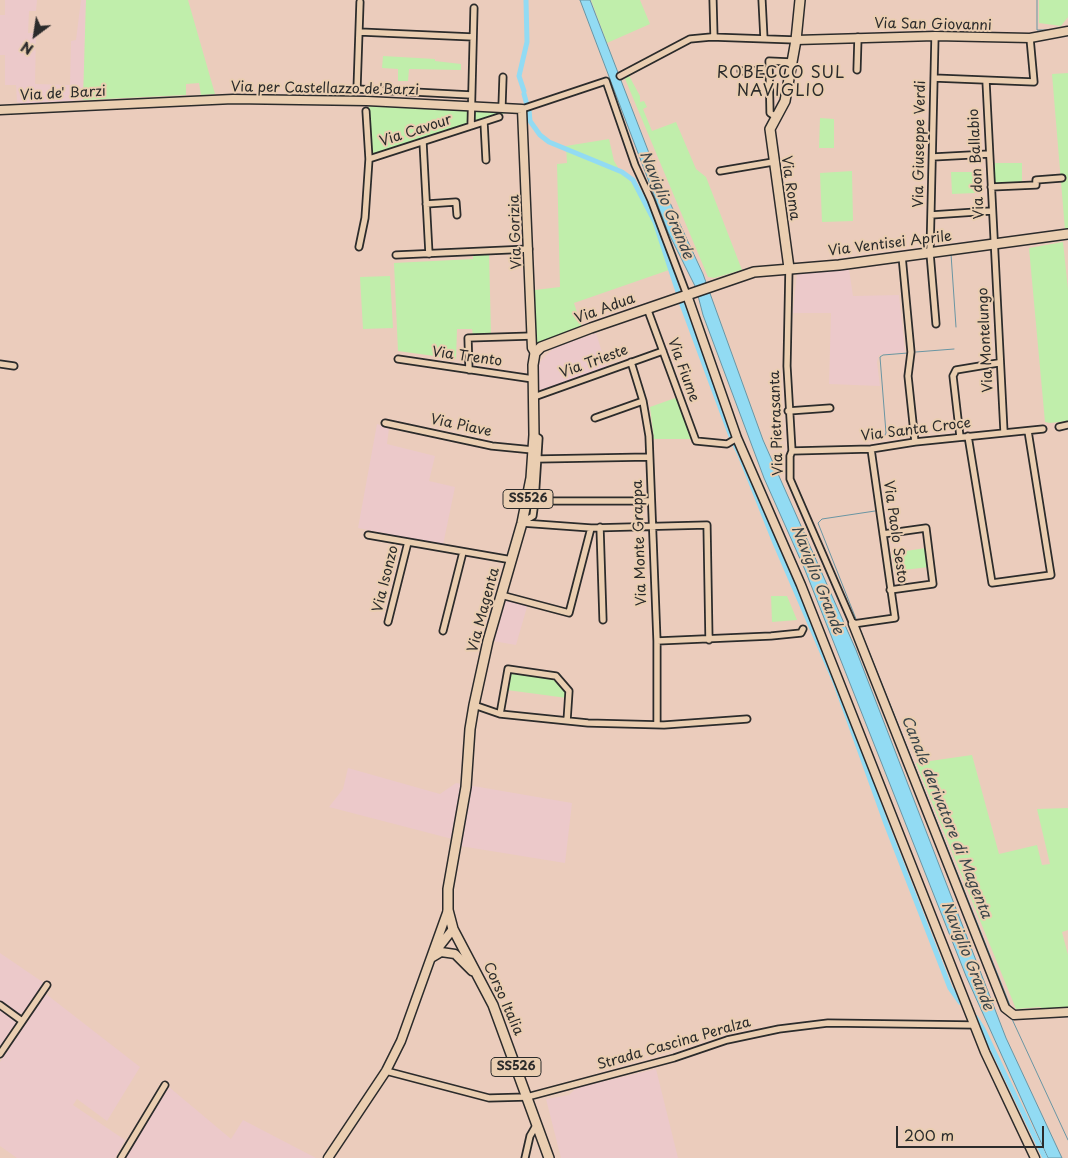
<!DOCTYPE html>
<style>
body{margin:0}
#map{position:relative;width:1068px;height:1158px;overflow:hidden;background:#ebccbc;font-family:"Playpen Sans",sans-serif}
canvas{display:block}
.north{position:absolute;left:10px;top:10px;width:50px;height:50px;-webkit-text-stroke:4px #eaceb1;paint-order:stroke;rotate:211deg;font-size:14px;font-weight:700;line-height:20px;text-align:center;color:#2b2b2b}
.north::after{content:'';display:block;margin:auto;width:18px;height:22px;background:#2b2b2b;clip-path:polygon(50% 0,100% 100%,50% 72%,0 100%)}
.scale{position:absolute;left:896px;top:1126px;width:148px;height:22px;box-sizing:border-box;border:2px solid #2b2b2b;border-top:0;padding-left:6px;font-size:15px;line-height:18px;white-space:nowrap;color:#2b2b2b;-webkit-text-stroke:4px #eaceb1;paint-order:stroke}
</style>
<div id="map">
<canvas width="1068" height="1158"></canvas>
<div class="north">N</div>
<div class="scale">200 m</div>
</div>
<script>
const ctx = document.querySelector('canvas').getContext('2d');
ctx.lineJoin = 'round';
function fill(path, color) { ctx.fillStyle = color; ctx.fill(path, 'evenodd'); }
const shape = rows => new Path2D(rows.map(r => 'M' + r).join(''));
function strokePath(path, color, width, dash) { ctx.strokeStyle = color; ctx.lineWidth = width; ctx.lineCap = dash ? 'butt' : 'round'; ctx.setLineDash(dash || []); ctx.stroke(path); }
function drawText(font, color, halo, rows, align = 'center') {
  ctx.font = font + ' "Playpen Sans",sans-serif'; ctx.lineWidth = 4; ctx.setLineDash([]); ctx.textBaseline = 'middle'; ctx.strokeStyle = halo; ctx.fillStyle = color; for (const [text, x, y, turn = 0] of rows) {
    ctx.save(); ctx.translate(x, y); ctx.rotate((+turn || 0) * Math.PI / 180); ctx.textAlign = isNaN(turn) ? turn : align; if (halo) ctx.strokeText(text, 0, 0); ctx.fillText(text, 0, 0); ctx.restore();
  }
}
const built = shape([
 [5,0,37,0,36,11,29,11,28,33,36,33,35,84,70,85,71,41,76,40,81,0,86,0,83,100,75,98,73,101,24,104,17,102,16,85,5,85,5,55,0,55,0,15,5,15],
 [849,269,853,296,899,295,905,352,879,355,877,362,880,386,829,384,831,313,793,313,797,273,800,271],
 [596,333,608,371,538,396,537,371,540,362,545,356,554,348],
 [377,424,389,428,387,444,435,456,429,481,455,487,443,545,358,528],
 [507,595,529,600,516,645,493,641],
 [348,768,440,794,456,783,572,803,565,863,460,846,460,841,329,807,343,789],
 [0,953,44,983,24,1013,19,1014,0,1001],
 [46,994,140,1067,107,1121,77,1099,73,1105,125,1140,115,1158,17,1158,0,1146,0,1062],
 [0,1009,15,1020,16,1026,0,1048],
 [656,1069,678,1158,561,1158,546,1099,569,1095,576,1088],
 [169,1087,231,1139,243,1120,316,1158,125,1158]
]);
const green = shape([
 [86,0,188,0,215,94,201,95,199,83,186,84,186,95,83,100],
 [591,0,640,0,650,24,607,43],
 [1039,0,1068,0,1068,17,1061,26,1039,23],
 [383,56,435,59,435,61,461,64,461,70,409,69,408,81,398,81,398,69,382,68],
 [627,72,640,96,640,102,644,101,647,107,643,109,652,131,676,122,696,169,706,177,742,270,714,278,708,277,623,74],
 [1068,73,1068,229,1065,230,1052,74],
 [369,104,469,108,470,126,369,158],
 [472,108,511,111,473,125],
 [820,118,834,119,834,148,819,148],
 [609,139,614,161,620,171,643,194,660,238,669,270,574,303,582,328,535,346,535,290,560,287,557,164,567,163,566,146],
 [995,163,1022,163,1022,183,995,183],
 [852,171,853,221,822,222,820,173],
 [951,172,975,172,975,193,952,194],
 [1063,242,1068,290,1068,421,1050,423,1045,422,1029,248],
 [473,253,489,253,491,334,473,335,472,329,457,329,456,359,398,351,394,263,473,259],
 [390,276,393,328,363,329,360,277],
 [678,397,694,439,654,439,650,407],
 [926,548,929,567,895,571,892,553],
 [771,596,787,596,797,620,772,622],
 [510,671,555,678,566,690,567,698,507,690],
 [972,755,999,854,1037,845,1042,865,1050,864,1037,809,1068,808,1068,930,1062,932,1068,955,1068,1008,1046,1011,1040,1007,1016,1009,916,763]
]);
const water = shape([
 [580,0,590,0,659,179,703,274,763,440,856,650,1006,1038,1062,1158,1048,1158,966,976,805,570,764,478,703,315,696,288,668,232,580,0]
]);
const stream = shape([
 [1037,0,1037,30,1050,30],
 [951,254,956,327],
 [916,352,954,349],
 [884,437,886,433,880,357,883,355,908,353],
 [856,619,818,523,822,519,875,511],
 [860,629,1011,1008],
 [1012,1019,1068,1140]
]);
const canal = shape([
 [524,91,519,76,527,42,526,0],
 [524,94,527,105],
 [529,110,530,121,540,135,549,142,622,172,633,180,655,222,678,292],
 [681,302,732,439,740,455,775,543,835,682,885,821,950,988,960,1002],
 [976,1018,983,1029,1045,1158]
]);
const street = shape([
 [713,0,714,37],
 [762,0,764,39],
 [360,2,357,89,471,95],
 [360,32,473,37],
 [935,36,930,253,936,324],
 [857,70,858,37],
 [741,71,769,70],
 [620,76,690,39,711,37,796,40],
 [934,78,1034,82,1030,38],
 [986,81,1004,432],
 [502,106,503,77],
 [522,109,606,81,635,165,651,200,687,295],
 [776,117,770,113,769,61,791,62],
 [484,122,486,160],
 [471,126,474,8],
 [423,142,429,254],
 [933,157,989,154],
 [369,159,499,117],
 [720,171,773,162],
 [991,187,1036,185,1036,180,1062,178],
 [426,204,456,202,457,215],
 [931,215,991,211],
 [359,247,365,218,369,159,366,111],
 [396,255,529,249],
 [902,256,911,352,908,376,915,442],
 [789,268,787,366,792,451,790,456,790,479,853,624,895,618,871,449],
 [647,308,696,441,727,444,737,438],
 [398,359,533,379],
 [631,362,643,401,649,436,657,641,657,725],
 [0,364,14,366],
 [469,370,468,338,532,336],
 [534,397,663,351],
 [788,411,830,408],
 [595,418,643,401],
 [385,423,492,446,533,450],
 [1059,427,1068,425],
 [968,436,992,583,1051,575,1028,431],
 [960,437,953,376,956,370,998,363],
 [792,451,871,449,915,442,1043,429],
 [538,459,649,457],
 [535,501,651,501],
 [523,522,533,516,535,501,539,438,534,435],
 [600,527,603,620],
 [591,528,707,525,709,640],
 [883,534,926,528,933,584,890,590],
 [368,535,512,560],
 [501,595,569,613,591,528,522,523],
 [388,622,408,542],
 [443,631,463,552],
 [657,641,771,636,801,633,803,629],
 [474,705,500,714,588,723,664,725,747,719],
 [500,714,508,669,556,676,569,691,567,721],
 [0,1005,22,1021],
 [0,1054,47,985],
 [386,1071,489,1098,527,1097,674,1058,727,1040,779,1029,828,1023,974,1025],
 [121,1158,165,1085],
 [525,1158,530,1136,537,1124]
]);
const secondary = shape([
 [796,40,935,36,1030,38,1068,31],
 [0,110,233,99,367,101,522,109,532,348,535,353],
 [687,295,737,438,801,585,985,1052,1035,1158],
 [853,624,1005,1008,1014,1015,1068,1012],
 [435,952,453,929],
 [431,958,441,952,455,954,472,971],
 [328,1158,386,1071,401,1041,448,910]
]);
const primary = shape([
 [789,268,770,129,785,101,796,40,800,0],
 [549,1158,493,1005,453,929,448,910,448,889,466,787,470,729,474,705,488,641,522,523,531,478,534,435,533,365,535,353,541,347,591,328,754,272,839,265,1068,234]
]);
const shields = [
 [528,499,50],
 [516,1067,50]
];
const shieldNames = [
 ["SS526",528,499],
 ["SS526",516,1067]
];
const streetNames = [
 ["Via San Giovanni",933,25,1],
 ["Via per Castellazzo de'Barzi",325,89,1],
 ["Via de' Barzi",63,94,-3],
 ["Via Cavour",416,131,-18],
 ["Via Giuseppe Verdi",920,144,-89],
 ["Via don Ballabio",977,164,-93],
 ["Via Roma",790,188,82],
 ["Via Gorizia",516,232,-92],
 ["Via Ventisei Aprile",890,244,-7],
 ["Via Adua",605,309,-20],
 ["Via Montelungo",986,340,-93],
 ["Via Trento",467,357,8],
 ["Via Trieste",594,362,-20],
 ["Via Fiume",683,370,70],
 ["Via Pietrasanta",777,423,-92],
 ["Via Piave",461,426,12],
 ["Via Santa Croce",916,430,-7],
 ["Via Paolo Sesto",895,532,82],
 ["Via Monte Grappa",640,543,-92],
 ["Via Isonzo",386,579,-76],
 ["Via Magenta",484,610,-75],
 ["Corso Italia",503,999,66],
 ["Strada Cascina Peralza",674,1044,-16]
];
const waterNames = [
 ["Naviglio Grande",666,205,67],
 ["Naviglio Grande",817,580,68],
 ["Canale derivatore di Magenta",946,817,68],
 ["Naviglio Grande",967,956,68]
];
const quarterNames = [
 ["ROBECCO SUL",781,74],
 ["NAVIGLIO",781,92]
];
fill(built, '#ecc9ca');
fill(green, '#c0eeab');
fill(water, '#92dbf3');
strokePath(water, '#6995a3', 1);
strokePath(stream, '#6995a3', 1);
strokePath(canal, '#92dbf3', 5);
strokePath(street, '#2b2b2b', 9);
strokePath(secondary, '#2b2b2b', 11);
strokePath(primary, '#2b2b2b', 12);
strokePath(street, '#eaceb1', 5.5);
strokePath(secondary, '#eaceb1', 8);
strokePath(primary, '#eaceb1', 9);
for (const [x, y, w] of shields) { const box = new Path2D(); box.roundRect(x - w / 2, y - 9.5, w, 19, 4); ctx.fillStyle = '#eaceb1'; ctx.fill(box); strokePath(box, '#2b2b2b', 1); }
drawText('bold 12px', '#2b2b2b', null, shieldNames);
drawText('14px', '#2b2b2b', '#eaceb1', streetNames);
drawText('italic 15px', '#3a4549', '#eaceb1', waterNames);
ctx.letterSpacing = '1px';
drawText('16px', '#2b2b2b', '#eaceb1', quarterNames);
ctx.letterSpacing = '0px';
</script>
